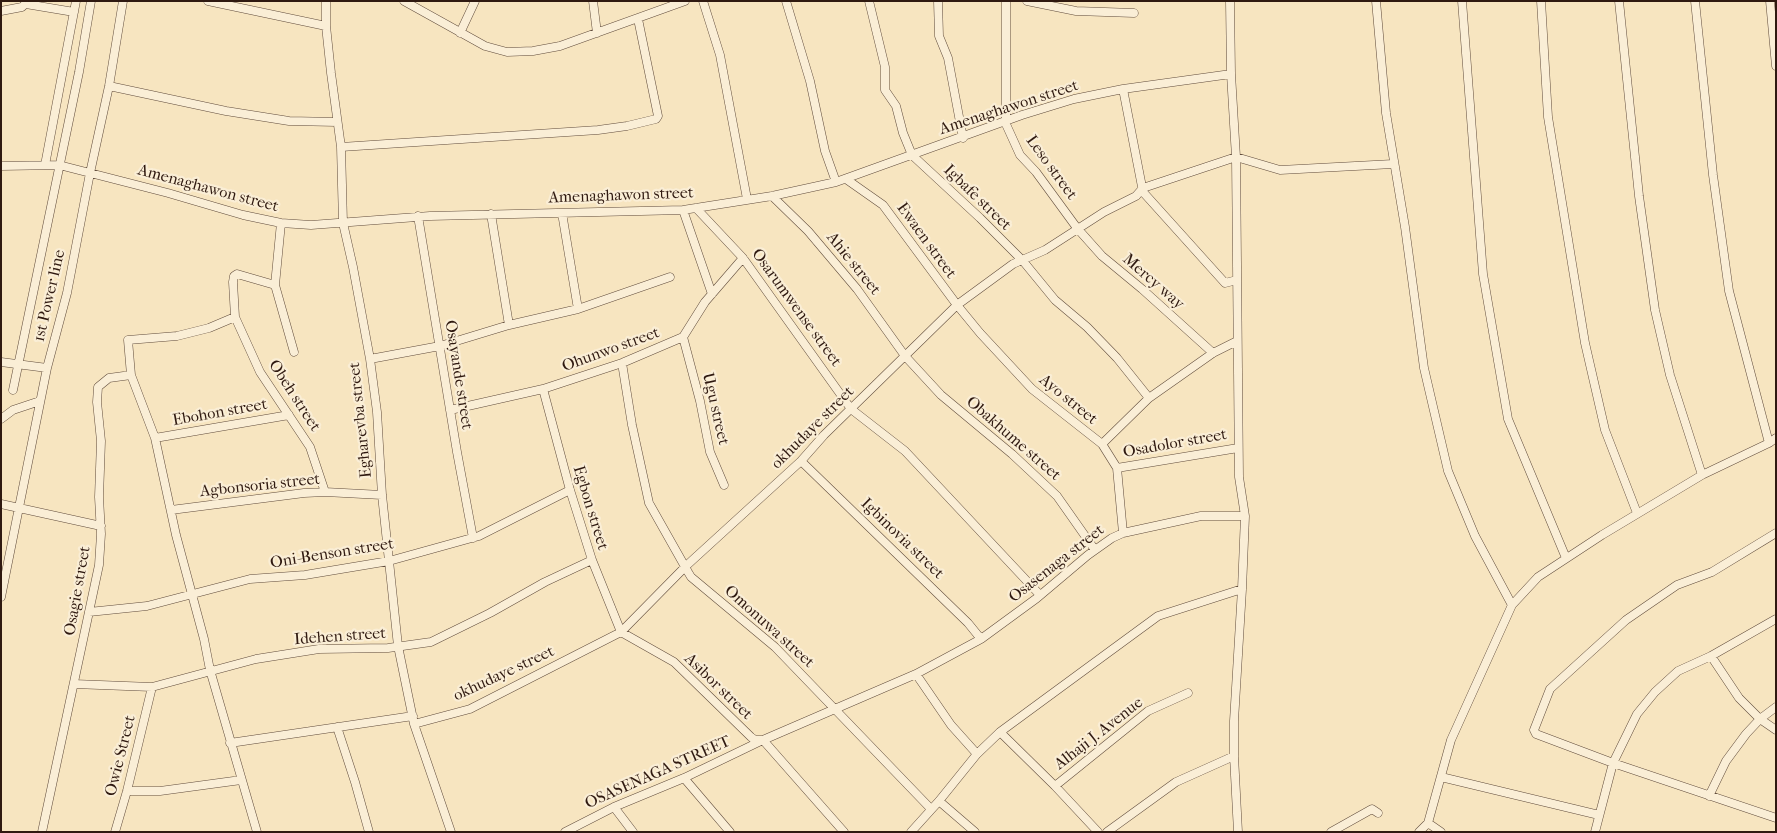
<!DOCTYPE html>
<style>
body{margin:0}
#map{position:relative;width:1777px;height:833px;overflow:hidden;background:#f7e5c0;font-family:"IM FELL French Canon",serif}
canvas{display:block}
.frame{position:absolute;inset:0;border:2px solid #2f1910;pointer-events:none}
</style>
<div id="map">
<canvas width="1777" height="833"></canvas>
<div class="frame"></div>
</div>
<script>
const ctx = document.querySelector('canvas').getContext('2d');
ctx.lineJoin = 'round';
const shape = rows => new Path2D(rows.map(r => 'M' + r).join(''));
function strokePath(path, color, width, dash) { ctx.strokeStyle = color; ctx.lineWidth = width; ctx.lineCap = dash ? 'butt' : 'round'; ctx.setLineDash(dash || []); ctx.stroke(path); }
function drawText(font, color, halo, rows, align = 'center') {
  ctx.font = font + ' "IM FELL French Canon",serif'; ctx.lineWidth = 4.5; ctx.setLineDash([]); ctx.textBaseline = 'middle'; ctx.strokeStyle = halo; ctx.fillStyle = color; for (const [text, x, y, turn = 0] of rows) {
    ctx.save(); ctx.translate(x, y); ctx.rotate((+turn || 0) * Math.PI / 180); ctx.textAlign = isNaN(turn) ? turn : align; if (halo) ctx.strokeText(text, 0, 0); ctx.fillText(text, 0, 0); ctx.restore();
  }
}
const minor = shape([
 [208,1,326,26],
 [326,1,326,26,331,73,341,147,343,223,353,267,370,359,377,412,382,495,398,646,414,724,451,832],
 [404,1,485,46,507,52,533,51,560,46,685,1],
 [593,1,597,33],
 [703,1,720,55,747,199],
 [786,1,810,81,825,151,836,182],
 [869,1,885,67,885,90,896,106,903,133,912,155,980,218,1023,261,1055,300,1087,327,1117,358,1149,398],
 [938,1,939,36,948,58,963,138],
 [1006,1,1006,122],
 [1027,1,1076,11,1134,13],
 [1230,1,1231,74,1236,157,1239,477,1245,516,1242,589,1234,721,1234,756,1238,832],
 [1376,1,1386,113,1405,227,1424,368,1448,471,1475,536,1512,605],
 [1462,1,1483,274,1508,419,1566,558],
 [1541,1,1548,117,1585,343,1605,430,1637,513],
 [1619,1,1639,196,1655,310,1670,375,1702,475],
 [1695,1,1713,175,1729,291,1769,443,1776,438],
 [1770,1,1776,66],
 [26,4,74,12],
 [1,11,22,7,28,1],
 [460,33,475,1],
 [109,86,226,111,289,121,337,122],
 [1123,89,1143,192,1225,283,1237,280],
 [1005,122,1020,155,1036,172,1077,228,1102,256,1142,289,1213,353],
 [341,147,598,130,627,126,656,119,658,116,638,19],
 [45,165,76,1],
 [1,166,59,165,168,193,243,215,281,223,311,225,430,216,683,210,772,196,836,182,1022,115,1074,99,1123,89,1231,74],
 [846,179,883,205,957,305,980,333,1032,389,1102,444,1117,468,1123,533],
 [772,196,808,231,857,289,905,356,941,395,1012,454,1057,496,1095,550],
 [696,208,743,258,851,409,905,451,1040,595],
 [683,210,712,294],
 [562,213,578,309],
 [491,214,509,325],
 [418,216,457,452,473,538],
 [281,223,275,285,294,352],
 [235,317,233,282,234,276,237,274,275,285],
 [683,337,700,401,710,452,724,485],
 [370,359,440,346,509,325,578,309,670,277],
 [1,362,47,368],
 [622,363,632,425,649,503,688,572,691,577,775,647,931,809],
 [543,389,570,490,592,560,621,632,674,662,751,737,755,740,763,740,844,832],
 [13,390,79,72,91,1],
 [450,410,543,389,622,363,683,337,705,302,743,258],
 [1,419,13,410,40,401],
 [155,438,289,415],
 [1102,444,1149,398,1213,353,1237,341],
 [801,461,968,623,981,639],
 [1117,468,1238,448],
 [1,504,101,526],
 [171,510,304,493,325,492,382,495],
 [1776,533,1712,572,1677,585,1626,620,1550,689,1534,730,1536,734,1613,763,1776,818],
 [1,597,47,368,67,293,90,173,109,86,123,1],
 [89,612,147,606,250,579,305,575,389,561,479,536,570,490],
 [1711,656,1739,698,1760,719,1776,730],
 [916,674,951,725,977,754],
 [74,684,152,687,256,659,319,649,388,648,431,642,490,613,545,582,592,560],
 [414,724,470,709,621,632,686,566,801,461,824,435,957,305,1013,264,1045,250,1104,212,1136,196,1143,188,1236,157,1280,170,1393,164],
 [337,727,355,782,369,832],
 [1000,732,1055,786,1098,832],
 [230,743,413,716],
 [1441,777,1599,815],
 [684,778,730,832],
 [1055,786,1148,711,1188,693],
 [127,791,160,791,241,780],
 [1709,796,1726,761,1746,734,1760,719,1776,707],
 [939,801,975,832],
 [614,807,633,832],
 [1428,823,1451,740,1512,605,1538,577,1602,535,1702,475,1769,443],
 [1428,823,1441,832],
 [42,832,99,565,101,534,99,497,101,441,97,402,98,387,109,378,131,375],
 [115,832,127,791,152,687],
 [257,832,210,670,204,639,176,535,155,438,131,375,128,340,177,336,209,328,235,317,260,372,310,447,325,492],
 [565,832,614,807,684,778,763,740,916,674,981,639,1037,598,1088,555,1112,538,1123,533,1201,516,1245,516],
 [911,832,939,801,977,754,1000,732,1098,660,1158,616,1242,589],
 [1107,832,1176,782,1234,756],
 [1331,832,1372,809,1378,813],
 [1419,832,1428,823],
 [1595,832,1613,763,1637,714,1655,692,1678,671,1711,656,1776,619]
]);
const streetNames = [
 ["Amenaghawon street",1009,108,-18],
 ["Leso street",1051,168,54],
 ["Amenaghawon street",208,189,15],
 ["Amenaghawon street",621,196,-2],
 ["Igbafe street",977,198,44],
 ["Ewaen street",926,241,54],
 ["Ahie street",853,264,51],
 ["Mercy way",1153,282,41],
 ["1st Power line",50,296,-77],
 ["Osarumwense street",796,308,54],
 ["Ohunwo street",611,350,-20],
 ["Osayande street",458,375,81],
 ["Obeh street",294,396,57],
 ["Ayo street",1068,400,39],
 ["Ugu street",715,409,77],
 ["Ebohon street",220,413,-10],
 ["Egharevba street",361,420,-96],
 ["okhudaye street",813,428,-45],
 ["Obakhume street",1013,439,41],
 ["Osadolor street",1175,444,-10],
 ["Agbonsoria street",260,486,-6],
 ["Egbon street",590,508,73],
 ["Igbinovia street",902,539,44],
 ["Oni-Benson street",332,554,-9],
 ["Osasenaga street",1057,564,-38],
 ["Osagie street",78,591,-80],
 ["Omonuwa street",769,627,42],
 ["Idehen street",340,637,-4],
 ["okhudaye street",504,674,-25],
 ["Asibor street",718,687,44],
 ["Alhaji J. Avenue",1099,734,-38],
 ["Owie Street",121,756,-76],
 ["OSASENAGA STREET",658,773,-24]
];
strokePath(minor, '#614c3c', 9);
strokePath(minor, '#faeed6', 8);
drawText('16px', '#2f1910', '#faeed6', streetNames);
</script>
